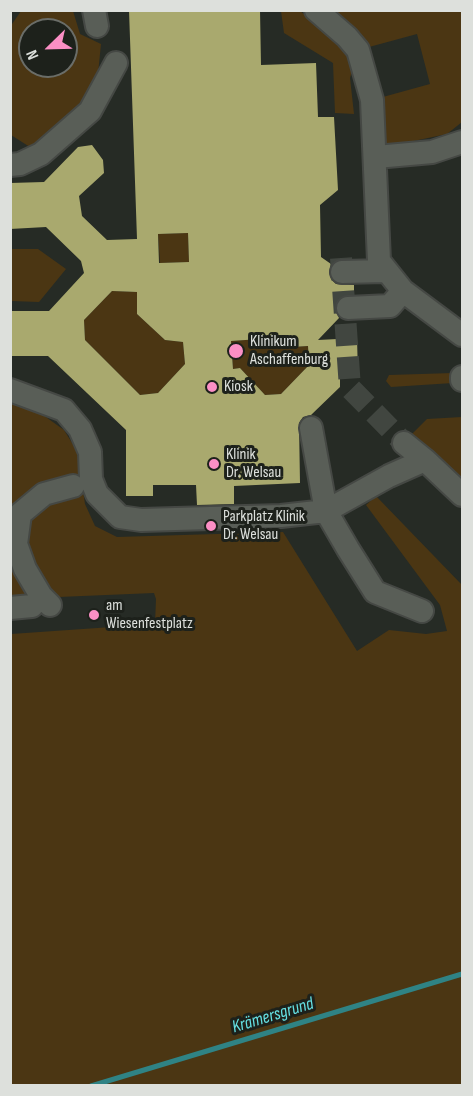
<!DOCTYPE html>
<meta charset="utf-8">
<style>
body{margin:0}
#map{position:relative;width:473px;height:1096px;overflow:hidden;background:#262b25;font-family:"Sofia Sans Condensed",sans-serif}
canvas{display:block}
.frame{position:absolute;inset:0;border:12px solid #dde0dc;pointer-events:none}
.north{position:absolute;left:18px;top:18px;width:60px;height:60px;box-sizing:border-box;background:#1d211b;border:2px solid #6a6d68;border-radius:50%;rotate:247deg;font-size:16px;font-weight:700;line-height:24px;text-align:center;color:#dde0dc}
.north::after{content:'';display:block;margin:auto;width:21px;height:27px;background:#fb8fc5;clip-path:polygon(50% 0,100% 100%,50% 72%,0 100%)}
</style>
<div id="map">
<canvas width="473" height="1096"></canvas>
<div class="frame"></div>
<div class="north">N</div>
</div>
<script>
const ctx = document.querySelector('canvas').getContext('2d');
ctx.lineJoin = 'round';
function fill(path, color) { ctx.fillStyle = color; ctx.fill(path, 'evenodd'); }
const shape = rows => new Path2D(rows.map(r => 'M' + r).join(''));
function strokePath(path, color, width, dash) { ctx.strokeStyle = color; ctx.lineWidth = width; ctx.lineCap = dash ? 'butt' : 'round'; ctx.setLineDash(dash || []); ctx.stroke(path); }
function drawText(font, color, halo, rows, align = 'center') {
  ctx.font = font + ' "Sofia Sans Condensed",sans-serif'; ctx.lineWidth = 6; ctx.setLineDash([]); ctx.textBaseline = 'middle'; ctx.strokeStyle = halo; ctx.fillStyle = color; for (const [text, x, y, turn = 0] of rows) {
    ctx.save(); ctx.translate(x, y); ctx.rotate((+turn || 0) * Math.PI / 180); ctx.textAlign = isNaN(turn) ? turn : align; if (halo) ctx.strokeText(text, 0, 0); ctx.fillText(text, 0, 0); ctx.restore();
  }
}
const green = shape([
 [21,11,73,11,80,34,101,44,98,74,80,107,33,149,11,135,10,27],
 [30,30,66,30,66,66,30,66],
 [281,11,300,11,334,37,356,58,350,78,354,114,335,113,333,63,284,33],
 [325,11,462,11,462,122,447,134,385,147,372,100,430,84,417,34,358,50],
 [188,233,189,262,160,263,158,234],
 [11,249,38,249,66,269,39,302,11,301],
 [112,291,137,292,137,314,165,340,183,342,185,364,158,393,140,395,85,340,84,320],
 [275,338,276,348,308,346,309,365,281,394,265,395,240,368,233,369,231,341],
 [453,373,453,383,391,387,386,381,389,375],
 [11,401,36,410,64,430,77,451,85,504,95,526,117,537,283,532,357,651,389,630,426,634,447,631,440,605,366,505,376,496,462,585,462,1085,11,1085,11,634,155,624,156,599,154,593,11,599],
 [462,417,462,487,407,439,427,419]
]);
const stream = shape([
 [91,1086,462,974]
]);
const building = shape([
 [129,10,260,10,261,65,316,63,318,117,334,117,338,190,320,205,321,257,331,264,329,272,331,279,336,284,354,285,354,294,341,296,336,301,335,309,339,318,318,340,357,338,358,375,340,376,340,387,311,415,303,417,299,423,300,483,234,486,234,504,197,505,196,485,153,485,153,496,126,496,126,430,48,356,10,356,10,311,49,311,84,273,81,261,46,227,10,229,10,183,44,182,78,147,92,145,103,160,104,173,79,196,82,216,107,240,137,239],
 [188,233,189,262,159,263,158,234],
 [112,291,137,292,137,314,165,340,183,342,185,364,158,393,140,395,85,340,84,320],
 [275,338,275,348,308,346,309,365,281,394,265,395,240,368,233,369,231,341]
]);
const minorTunnel = shape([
 [341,258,350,388,404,443]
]);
const minor = shape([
 [94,10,97,26],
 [316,10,347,37,358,50,372,100,379,261,403,291,462,335],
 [376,157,432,152,462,142],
 [10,165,20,164,41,154,90,111,116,63],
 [342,272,385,271],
 [348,308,390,306,403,291],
 [462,377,462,380],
 [10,390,64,410,80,429,90,452,91,479,97,494,120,517,141,520,281,516,326,511,389,476,425,460],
 [311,428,326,511,348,549,375,592,422,611],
 [404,443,425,460,462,495],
 [50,605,41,596,25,569,16,544,20,514,44,494,73,486],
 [10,608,32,606]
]);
const markers = [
 [236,351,8,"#fb8fc5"],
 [212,387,6,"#fb8fc5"],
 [214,464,6,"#fb8fc5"],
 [211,526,6,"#fb8fc5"],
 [94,615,6,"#fb8fc5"]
];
const poiNames = [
 ["Klinikum",250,342],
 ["Aschaffenburg",250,360],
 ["Kiosk",224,387],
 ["Klinik",226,455],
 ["Dr. Welsau",226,473],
 ["Parkplatz Klinik",223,517],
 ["Dr. Welsau",223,535],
 ["am",106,606],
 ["Wiesenfestplatz",106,624]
];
const waterNames = [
 ["Krämersgrund",273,1016,-17]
];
fill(green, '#4b3613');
strokePath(stream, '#2f8385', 5);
fill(building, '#a9a96e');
strokePath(minorTunnel, '#414640', 22, [22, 11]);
strokePath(minor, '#454844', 26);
strokePath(minor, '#595e57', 22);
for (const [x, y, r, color] of markers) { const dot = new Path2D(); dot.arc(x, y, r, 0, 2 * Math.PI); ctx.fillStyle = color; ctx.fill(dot); strokePath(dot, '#1d211b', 2); }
drawText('16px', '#dde0dc', '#1d211b', poiNames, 'left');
drawText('italic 18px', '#65e0e3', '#1d211b', waterNames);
</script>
